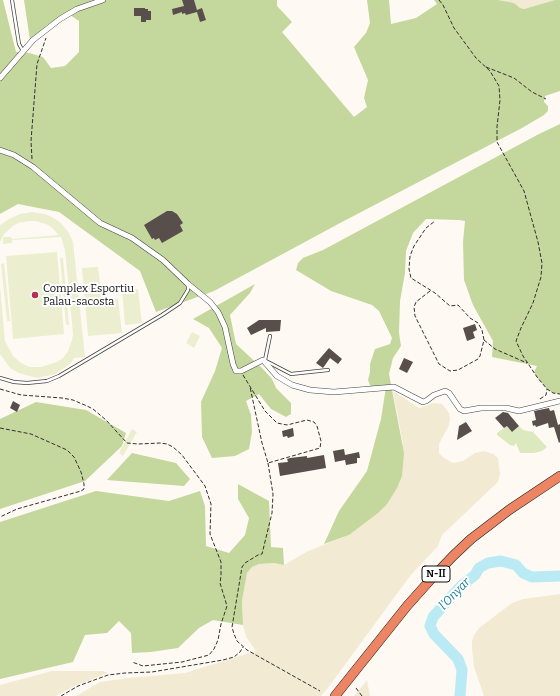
<!DOCTYPE html>
<style>
body{margin:0}
canvas{display:block;background:#fefaf3}
</style>
<canvas width="560" height="696"></canvas>
<script>
const ctx = document.querySelector('canvas').getContext('2d');
ctx.lineJoin = 'round';
function fill(path, color) { ctx.fillStyle = color; ctx.fill(path, 'evenodd'); }
const shape = rows => new Path2D(rows.map(r => 'M' + r).join(''));
function strokePath(path, color, width, dash) { ctx.strokeStyle = color; ctx.lineWidth = width; ctx.lineCap = dash ? 'butt' : 'round'; ctx.setLineDash(dash || []); ctx.stroke(path); }
function drawText(font, color, halo, rows, align = 'center') {
  ctx.font = font + ' Bitter,serif'; ctx.lineWidth = 4; ctx.setLineDash([]); ctx.textBaseline = 'middle'; ctx.strokeStyle = halo; ctx.fillStyle = color; for (const [text, x, y, turn = 0] of rows) {
    ctx.save(); ctx.translate(x, y); ctx.rotate((+turn || 0) * Math.PI / 180); ctx.textAlign = isNaN(turn) ? turn : align; if (halo) ctx.strokeText(text, 0, 0); ctx.fillText(text, 0, 0); ctx.restore();
  }
}
const farmland = shape([
 [498,0,555,0,524,9,520,8,514,3],
 [393,391,419,408,429,405,433,403,442,404,449,413,450,419,449,425,439,444,439,453,444,458,453,463,463,461,475,453,484,451,493,454,498,458,500,474,498,482,442,535,438,546,410,576,327,689,321,696,76,696,100,682,128,678,185,673,256,651,246,637,243,625,242,601,247,573,252,567,259,564,274,563,284,565,308,551,349,535,403,444],
 [560,594,560,696,484,696,474,667,472,649,472,641,474,635,479,628,512,603,523,599],
 [52,671,103,671,108,673,74,686,56,696,0,696,0,685],
 [367,680,370,696,354,696]
]);
const green = shape([
 [507,426,512,432,519,426,523,430,533,432,547,447,542,451,534,453,520,453,516,443,514,446,510,445,497,435,497,433]
]);
const forest = shape([
 [0,0,3,0,16,52,29,53,43,57,51,68,65,66,79,52,79,21,67,13,47,25,30,40,24,0,277,0,277,6,292,22,282,32,354,117,367,107,364,98,368,80,354,47,366,33,370,23,367,0,389,0,391,24,416,18,437,4,434,0,498,0,509,2,514,3,520,8,524,9,555,0,560,0,560,91,545,96,544,102,548,106,548,111,544,115,522,128,342,222,214,291,156,312,140,271,59,212,18,204,0,214],
 [560,124,560,394,553,393,547,389,537,377,534,372,537,366,492,357,493,341,473,305,464,280,463,242,465,221,459,220,426,219,413,233,406,251,405,273,400,301,399,333,401,346,393,358,389,374,404,453,402,476,397,488,387,504,378,513,349,535,324,544,339,511,367,471,381,419,386,387,371,388,368,380,370,372,370,364,375,349,390,344,392,338,379,311,372,305,331,291,296,270,298,263,303,258,323,250,539,134],
 [255,284,250,293,230,315,236,344,263,369,272,379,276,388,291,403,291,414,286,417,271,409,259,394,246,401,251,415,252,432,249,449,235,456,212,458,202,437,201,402,215,371,222,348,209,328,193,319],
 [36,402,86,410,126,433,122,446,85,481,0,509,0,419],
 [132,453,176,463,190,479,184,486,107,480],
 [238,484,269,501,271,547,283,548,284,565,274,563,259,564,252,567,247,573,242,601,243,625,213,620,199,628,178,648,151,652,132,653,131,633,119,621,107,633,85,635,73,662,0,679,0,522,96,491,169,501,200,491,205,506,206,546,229,553,245,535,249,518,238,499]
]);
const pitch = shape([
 [32,212,44,214,52,217,61,223,69,233,73,242,85,357,74,358,71,363,56,374,37,378,19,373,10,368,0,354,0,286,5,341,13,356,21,363,30,367,41,367,57,362,63,358,68,351,72,340,73,334,65,250,61,237,12,240,12,243,3,244,3,237,11,237,12,239,59,235,51,227,46,224,35,221,30,221,18,223,13,226,4,234,0,242,0,225,9,219,20,214],
 [57,252,64,334,13,339,6,256],
 [60,258,63,258,69,325,66,325],
 [4,263,10,321,7,321,1,264],
 [98,267,102,301,118,299,122,333,88,336,82,268],
 [138,289,142,323,125,325,122,290],
 [192,332,200,336,194,348,186,343],
 [132,429,137,432,123,456,119,453]
]);
const river = shape([
 [460,696,462,670,458,659,434,634,430,626,433,617,461,586,475,575,479,568,488,563,501,561,516,565,523,573,532,577,560,576]
]);
const building = shape([
 [182,0,194,0,197,10,202,8,206,20,200,22,197,12,186,15,185,13,182,14,182,12,173,15,172,9,184,6],
 [134,8,145,8,145,9,148,9,148,11,151,11,151,20,146,20,146,22,141,22,141,16,134,16],
 [167,211,172,211,177,214,183,223,180,225,183,231,162,243,159,238,155,240,154,238,152,239,144,225],
 [259,320,281,320,280,331,266,332,266,328,251,335,247,328],
 [475,324,477,330,473,332,475,338,467,341,463,328],
 [329,348,342,359,338,364,330,358,323,368,316,363],
 [404,358,413,362,407,373,399,369],
 [13,401,20,405,17,412,10,408],
 [549,408,550,411,554,410,558,425,560,424,560,442,559,443,554,427,549,428,548,423,536,427,535,425,533,426,532,421,536,420,534,411],
 [503,412,508,413,519,426,512,432,507,426,504,428,495,418],
 [466,422,472,431,457,440,459,426],
 [293,428,294,436,288,438,287,436,283,437,282,431],
 [344,449,345,455,359,452,360,458,357,458,357,463,346,465,345,460,335,462,333,451],
 [324,455,326,468,280,476,278,463,288,462,287,459,290,458,307,456,307,458]
]);
const path = shape([
 [439,0,443,5,454,28,476,58,490,71,499,86,500,100,497,127,497,142,524,191,538,242,542,263,541,277,533,303,521,328,516,341,523,356,537,377,547,389,553,393,560,394],
 [486,67,514,78,532,92,546,99],
 [32,159,31,141,37,64,46,38],
 [430,291,416,302,414,307,415,316,439,364,450,371,458,370,478,359,480,356,484,340,482,330,478,323,470,318,458,305,450,306,435,293,411,278,409,269,410,256,414,246,426,228,435,221],
 [484,340,495,349,527,363],
 [243,375,265,411,277,423,287,425,307,420,314,422,317,426,321,441,320,448,268,463,262,443,250,387],
 [0,389,21,395,62,398,73,400,87,406,93,409,106,420,127,443,138,444,160,443,167,444,173,447,182,455,205,486,211,504,210,534,221,562,221,576,220,583,227,606,221,624,218,640,214,649,209,655,182,662,143,666,132,662],
 [540,399,546,395,547,389],
 [0,428,31,434,67,450,74,457,81,472,84,484,84,489,81,491,17,509,0,517],
 [268,463,273,494,272,513,262,554,258,555,245,563,242,567,232,627,234,634,237,641,247,650,320,691],
 [356,688,362,696],
 [61,696,78,686,108,675,125,673,152,672,223,660,234,657,240,652,243,647]
]);
const lane = shape([
 [12,0,19,44,23,51],
 [264,360,291,374,328,370],
 [265,360,270,336],
 [0,378,14,382,27,383,47,381,59,376,162,315,180,303,188,290,188,284]
]);
const street = shape([
 [0,78,33,40,60,19,77,9,103,0],
 [0,150,14,155,33,167,100,223,132,238,163,260,188,284,210,302,218,312,225,327,233,364,236,371,241,371,263,360,277,376,292,385,310,390,334,392,394,387,423,402,426,401,434,395,445,391,449,393,460,409,464,411,481,408,506,408,519,411,560,401]
]);
const highway = shape([
 [335,696,407,606,432,578,453,556,471,539,509,510,560,476]
]);
const markers = [
 [35,295,4,"#b92e52"]
];
const shields = [
 [436,574,28]
];
const shieldNames = [
 ["N-II",436,574]
];
const poiNames = [
 ["Complex Esportiu",43,289],
 ["Palau-sacosta",43,302]
];
const waterNames = [
 ["l'Onyar",455,594,-46]
];
fill(farmland, '#f3ead3');
fill(green, '#dce8bd');
fill(forest, '#c4d79d');
fill(pitch, '#ebefcf');
strokePath(river, '#baeaf3', 11);
fill(building, '#584e4c');
strokePath(lane, '#424242', 4);
strokePath(street, '#424242', 6);
strokePath(highway, '#202020', 10);
strokePath(path, '#313131', 1, [4, 2]);
strokePath(lane, '#fff', 2.5);
strokePath(street, '#fff', 5);
strokePath(highway, '#ec8563', 9);
for (const [x, y, r, color] of markers) { const dot = new Path2D(); dot.arc(x, y, r, 0, 2 * Math.PI); ctx.fillStyle = color; ctx.fill(dot); strokePath(dot, '#fff', 1.5); }
for (const [x, y, w] of shields) { const box = new Path2D(); box.roundRect(x - w / 2, y - 8, w, 16, 3); ctx.fillStyle = '#fff'; ctx.fill(box); strokePath(box, '#0f0f0f', 1); }
drawText('bold 10px', '#0f0f0f', null, shieldNames);
drawText('11px', '#0f0f0f', '#fff', poiNames, 'left');
drawText('italic 12px', '#1f7f9b', '#fff', waterNames);
</script>
